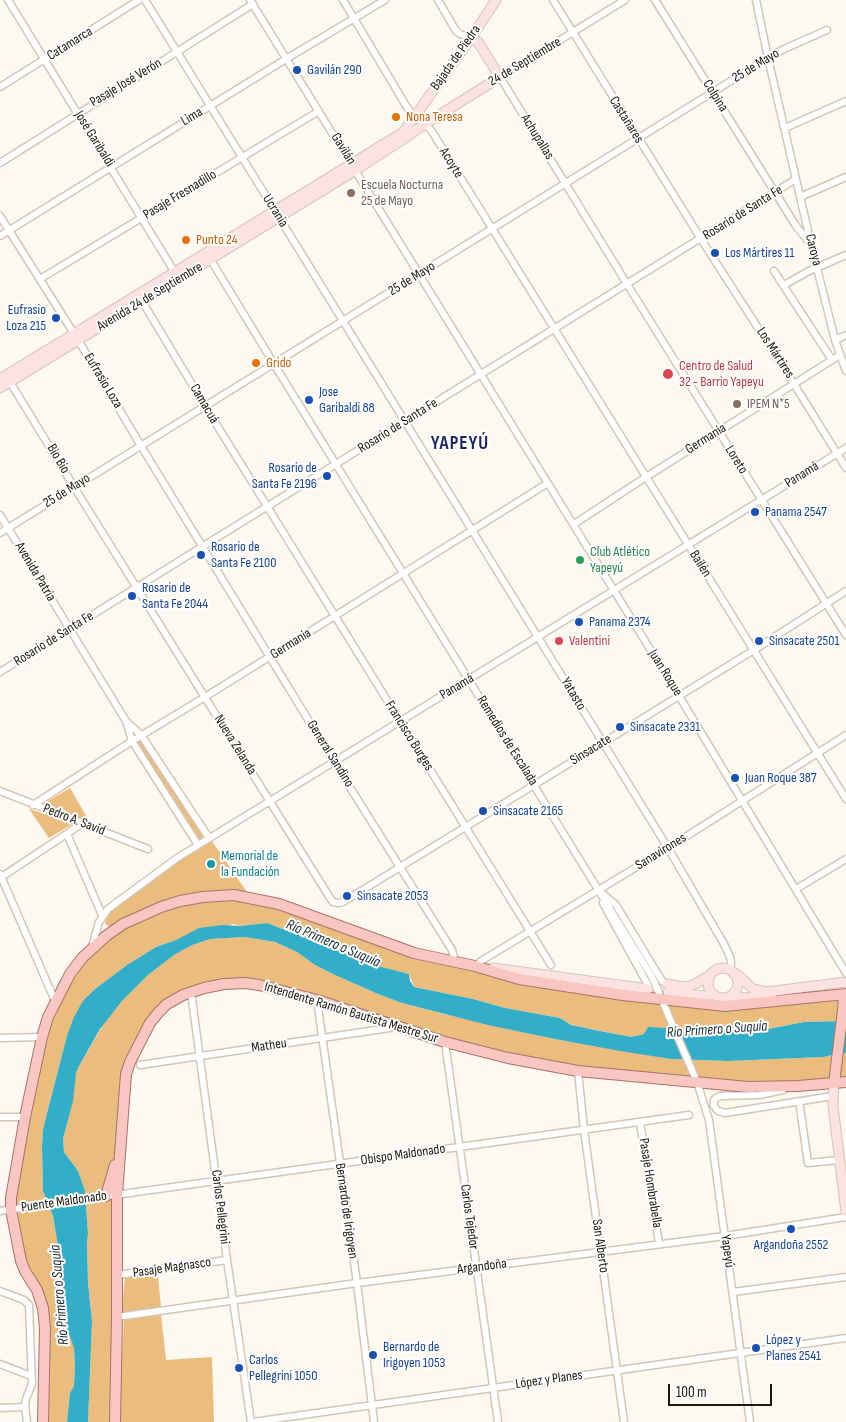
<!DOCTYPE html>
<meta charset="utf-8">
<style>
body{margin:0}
#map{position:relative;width:846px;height:1422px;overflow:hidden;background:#fdf8f0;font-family:"Sofia Sans Condensed",sans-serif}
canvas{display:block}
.scale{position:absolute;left:668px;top:1384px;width:104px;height:22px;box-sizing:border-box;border:2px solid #1d1811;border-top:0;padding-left:6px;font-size:15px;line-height:18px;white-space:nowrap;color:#1d1811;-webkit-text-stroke:4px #fff;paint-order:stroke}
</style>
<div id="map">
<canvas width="846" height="1422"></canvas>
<div class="scale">100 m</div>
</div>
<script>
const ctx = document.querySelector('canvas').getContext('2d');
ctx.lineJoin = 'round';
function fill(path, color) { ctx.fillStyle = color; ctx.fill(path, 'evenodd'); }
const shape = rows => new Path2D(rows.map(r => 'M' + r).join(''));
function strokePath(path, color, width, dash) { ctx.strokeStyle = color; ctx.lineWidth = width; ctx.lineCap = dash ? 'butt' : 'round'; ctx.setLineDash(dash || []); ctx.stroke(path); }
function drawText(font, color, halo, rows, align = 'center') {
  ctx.font = font + ' "Sofia Sans Condensed",sans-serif'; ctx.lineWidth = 4; ctx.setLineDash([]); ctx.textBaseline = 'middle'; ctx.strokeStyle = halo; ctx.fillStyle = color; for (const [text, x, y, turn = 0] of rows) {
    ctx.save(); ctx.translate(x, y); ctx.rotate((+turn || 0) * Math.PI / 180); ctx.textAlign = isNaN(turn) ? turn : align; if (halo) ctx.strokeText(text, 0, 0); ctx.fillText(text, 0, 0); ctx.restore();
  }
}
const green = shape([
 [139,739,205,837,199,840,134,742],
 [70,788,89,821,43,804],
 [29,809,74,823,49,838],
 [212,841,249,895,219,893,110,927,105,924,107,916,112,909,131,894,182,859],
 [234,895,423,955,725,1006,846,994,846,1021,804,1022,768,1029,644,1034,631,1037,571,1025,560,1018,505,1008,473,999,414,987,409,974,378,966,267,923,240,926,233,924,176,940,156,947,127,965,95,989,67,1036,46,1117,43,1130,42,1147,43,1191,53,1216,58,1243,66,1325,74,1347,75,1365,74,1386,70,1393,67,1422,43,1422,45,1328,25,1271,11,1210,48,1017,91,948,160,907],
 [245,937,275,942,297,952,315,965,335,975,378,994,402,1003,444,1014,560,1040,671,1059,728,1061,824,1057,840,1053,846,1053,846,1082,748,1087,508,1058,317,1000,236,983,167,1004,130,1062,120,1147,115,1422,88,1422,92,1321,88,1283,87,1242,88,1234,85,1191,78,1171,64,1152,63,1139,67,1125,76,1073,79,1066,106,1020,122,1001,148,975,174,955,192,945,210,939],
 [158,1275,161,1308,122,1312,125,1277],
 [161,1315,166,1360,212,1357,214,1422,119,1422,118,1416,124,1320]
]);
const water = shape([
 [267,923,378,966,409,974,410,981,414,987,473,999,505,1008,560,1018,571,1025,600,1031,631,1037,644,1034,648,1027,713,1031,743,1031,768,1029,804,1022,846,1021,846,1053,840,1053,824,1057,728,1061,671,1059,620,1051,560,1040,488,1025,402,1003,378,994,335,975,315,965,297,952,275,942,245,937,210,939,192,945,174,955,148,975,122,1001,100,1029,79,1066,76,1073,73,1101,63,1139,64,1152,78,1171,85,1191,88,1234,87,1242,88,1283,92,1321,88,1422,67,1422,70,1393,74,1386,75,1365,74,1348,66,1325,61,1263,53,1216,43,1191,42,1147,43,1130,46,1117,67,1036,74,1017,83,1001,95,989,127,965,156,947,176,940,199,928,222,925,240,926]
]);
const street = shape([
 [8,0,177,276],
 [145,0,668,848,724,944,730,957,731,963,730,970],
 [250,0,679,696,846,973],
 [343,0,408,109,431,130,846,799],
 [438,0,456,31,460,34,471,38],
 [553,0,701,239,794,384,846,468],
 [625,0,500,77,627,284,846,635],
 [655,0,796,226,810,243],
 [756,0,768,58,811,244,835,340,846,371],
 [0,87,139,0],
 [785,128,846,101],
 [0,163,253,4],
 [800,197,846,177],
 [0,216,78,340,141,446,334,762,452,950,455,962],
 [0,236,286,59,385,0],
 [209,257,274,364,652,977,697,1082,709,1120,750,1422],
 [774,271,832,360],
 [40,279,319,111],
 [784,285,809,271,846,255],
 [142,301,205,406,551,965],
 [835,340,846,335],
 [10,382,74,487,330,898,333,902,339,903,343,902,534,785,754,650,846,591],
 [0,515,126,721,132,741,198,845],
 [574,524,646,477,840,355],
 [0,533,768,58,784,49,827,30],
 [0,672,796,179],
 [127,722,141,735,209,838],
 [0,791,148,849],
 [33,805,132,741,205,697,548,483],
 [67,834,102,915],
 [0,874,55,1001],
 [0,878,83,823],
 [796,889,846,859],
 [603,894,616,905,662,981,667,984],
 [603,903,648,985,648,989],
 [92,947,99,922,108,909,177,858,846,448],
 [475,966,481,961,668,848,846,735],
 [191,992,227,1260,251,1422],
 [317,1000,357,1283,374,1422],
 [0,1038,42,1037],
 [445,1042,498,1422],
 [140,1065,396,1027],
 [578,1071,584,1130,624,1422],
 [783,1090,759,1095,720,1096,716,1098,714,1100,714,1106,718,1111,725,1113,833,1096],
 [799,1101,808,1163,839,1160],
 [0,1117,25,1117],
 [640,1122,659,1244],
 [0,1211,689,1115],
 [117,1275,227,1260],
 [0,1291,24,1300,29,1305,32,1384,26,1399,25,1407,27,1422],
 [733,1292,846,1277],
 [117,1317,357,1283,725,1236,846,1217],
 [0,1364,31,1376],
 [0,1408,25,1407],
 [253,1422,846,1338]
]);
const secondary = shape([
 [0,379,397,136,403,132,415,116,471,38,496,0],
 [0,388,356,170,405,138,425,124,500,77,478,42,471,38],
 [493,968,648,989],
 '708 983a15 15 0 1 1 30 0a15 15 0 1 1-30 0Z',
 [733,973,739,976,753,989,767,992,846,982],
 [667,984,684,987,690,986,699,982,710,975],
 [668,992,715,997],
 [729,997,772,998],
 [834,1083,833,1106,846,1212]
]);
const primary = shape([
 [834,1083,843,1010,844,994],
 [106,1196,115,1165],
 [43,1422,45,1328,43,1308,37,1290,25,1271,21,1261,11,1210,11,1198,25,1117,42,1037,48,1017,70,974,82,958,106,936,123,924,161,907,180,901,203,897,234,895,279,904,414,953,475,966,519,979,623,995,725,1006,846,994],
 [115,1422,117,1317,117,1194,126,1074,130,1062,150,1023,158,1013,167,1004,183,995,204,988,224,984,245,983,259,985,317,1000,445,1042,508,1058,578,1071,748,1087,798,1086,846,1082]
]);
const markers = [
 [297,70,5,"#1a4fb4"],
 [396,117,5,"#e8710a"],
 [351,193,5,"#8d6e63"],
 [186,240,5,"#e8710a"],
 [715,253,5,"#1a4fb4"],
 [56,318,5,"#1a4fb4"],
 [256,363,5,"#e8710a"],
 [668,374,6,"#e0444e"],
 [309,400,5,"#1a4fb4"],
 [737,404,5,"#8d6e63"],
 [327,476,5,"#1a4fb4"],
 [755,512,5,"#1a4fb4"],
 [201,555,5,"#1a4fb4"],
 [580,560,5,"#2e9e5b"],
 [132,596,5,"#1a4fb4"],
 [579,622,5,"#1a4fb4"],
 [559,641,5,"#e0444e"],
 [759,641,5,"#1a4fb4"],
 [620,727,5,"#1a4fb4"],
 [735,778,5,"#1a4fb4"],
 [483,811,5,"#1a4fb4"],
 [211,864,5,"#0f9aa8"],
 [347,896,5,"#1a4fb4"],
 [791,1229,5,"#1a4fb4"],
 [756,1348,5,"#1a4fb4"],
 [373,1355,5,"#1a4fb4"],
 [239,1368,5,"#1a4fb4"]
];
const streetNames = [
 ["Catamarca",70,44,-32],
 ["Bajada de Piedra",456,58,-55],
 ["24 de Septiembre",525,62,-31],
 ["25 de Mayo",756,66,-31],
 ["Pasaje José Verón",126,83,-31],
 ["Colpina",715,96,58],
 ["Lima",192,117,-31],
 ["Castañares",626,120,58],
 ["Achupallas",537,137,58],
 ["José Garibaldi",94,139,58],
 ["Gavilán",343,149,58],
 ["Acoyte",451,163,58],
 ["Pasaje Fresnadillo",180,195,-31],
 ["Ucrania",275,211,58],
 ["Rosario de Santa Fe",743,213,-32],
 ["Caroya",813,250,76],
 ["25 de Mayo",412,279,-32],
 ["Avenida 24 de Septiembre",150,297,-31],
 ["Los Mártires",775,353,57],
 ["Eufrasio Loza",103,381,59],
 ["Camacuá",204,404,59],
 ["Rosario de Santa Fe",398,426,-32],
 ["Germania",706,439,-32],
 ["Bio Bio",58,459,59],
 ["Loreto",736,460,58],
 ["Panamá",802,475,-32],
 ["25 de Mayo",67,491,-32],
 ["Bailén",700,564,58],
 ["Avenida Patria",35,572,59],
 ["Rosario de Santa Fe",54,639,-32],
 ["Germania",291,644,-32],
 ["Juan Roque",665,673,58],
 ["Panamá",457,687,-31],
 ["Yatasto",573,694,59],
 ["Francisco Burges",409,736,58],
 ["Remedios de Escalada",507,741,58],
 ["Nueva Zelanda",235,745,58],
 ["Sinsacate",591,750,-32],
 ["General Sandino",330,754,58],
 ["Pedro A. Savid",74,820,21],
 ["Sanavirones",661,852,-32],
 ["Intendente Ramón Bautista Mestre Sur",351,1013,17],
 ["Matheu",269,1046,-8],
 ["Obispo Maldonado",403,1155,-8],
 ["Pasaje Hombrabella",650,1183,81],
 ["Puente Maldonado",64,1202,-8],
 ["Carlos Pellegrini",220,1207,83],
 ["Bernardo de Irigoyen",346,1211,82],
 ["Carlos Tejedor",469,1217,82],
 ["San Alberto",600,1246,82],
 ["Yapeyú",727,1251,82],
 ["Argandoña",482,1267,-7],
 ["Pasaje Magnasco",172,1268,-8],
 ["López y Planes",549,1380,-8]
];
const transitNames = [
 ["Gavilán 290",307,70],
 ["Los Mártires 11",725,253],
 ["Eufrasio",46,310,"right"],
 ["Loza 215",46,326,"right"],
 ["Jose",319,392],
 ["Garibaldi 88",319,408],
 ["Rosario de",317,468,"right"],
 ["Santa Fe 2196",317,484,"right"],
 ["Panama 2547",765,512],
 ["Rosario de",211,547],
 ["Santa Fe 2100",211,563],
 ["Rosario de",142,588],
 ["Santa Fe 2044",142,604],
 ["Panama 2374",589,622],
 ["Sinsacate 2501",769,641],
 ["Sinsacate 2331",630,727],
 ["Juan Roque 387",745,778],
 ["Sinsacate 2165",493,811],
 ["Sinsacate 2053",357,896],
 ["Argandoña 2552",791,1245,"center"],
 ["López y",766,1340],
 ["Planes 2541",766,1356],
 ["Bernardo de",383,1347],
 ["Irigoyen 1053",383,1363],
 ["Carlos",249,1360],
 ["Pellegrini 1050",249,1376]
];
const foodNames = [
 ["Nona Teresa",406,117],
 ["Punto 24",196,240],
 ["Grido",266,363]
];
const educationNames = [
 ["Escuela Nocturna",361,185],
 ["25 de Mayo",361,201],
 ["IPEM N*5",747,404]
];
const healthNames = [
 ["Centro de Salud",679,366],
 ["32 - Barrio Yapeyu",679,382],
 ["Valentini",569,641]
];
const leisureNames = [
 ["Club Atlético",590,552],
 ["Yapeyú",590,568]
];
const cultureNames = [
 ["Memorial de",221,856],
 ["la Fundación",221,872]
];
const waterNames = [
 ["Río Primero o Suquía",333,944,23],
 ["Río Primero o Suquía",717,1030,-4],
 ["Río Primero o Suquía",60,1295,-95]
];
const districtNames = [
 ["YAPEYÚ",460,444]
];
fill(green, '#eabc7e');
fill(water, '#32aec9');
strokePath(street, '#d4c6b4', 9);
strokePath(secondary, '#d4c6b4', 11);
strokePath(primary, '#a9726a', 12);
strokePath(street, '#fff', 6);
strokePath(secondary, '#fce3e1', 9);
strokePath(primary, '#f9c7c2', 10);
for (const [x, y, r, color] of markers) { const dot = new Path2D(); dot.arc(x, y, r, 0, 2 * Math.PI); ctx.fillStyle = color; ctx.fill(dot); strokePath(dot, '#fff', 2); }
drawText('14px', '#1d1811', '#fff', streetNames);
drawText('14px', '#164399', '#fff', transitNames, 'left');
drawText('14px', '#c56008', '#fff', foodNames, 'left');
drawText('14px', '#785e54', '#fff', educationNames, 'left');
drawText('14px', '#be3a42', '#fff', healthNames, 'left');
drawText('14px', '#27864d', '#fff', leisureNames, 'left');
drawText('14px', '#0d838f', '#fff', cultureNames, 'left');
drawText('italic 15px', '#182d32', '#fff', waterNames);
ctx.letterSpacing = '1px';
drawText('bold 19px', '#1c265e', '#fff', districtNames);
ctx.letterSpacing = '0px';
</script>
